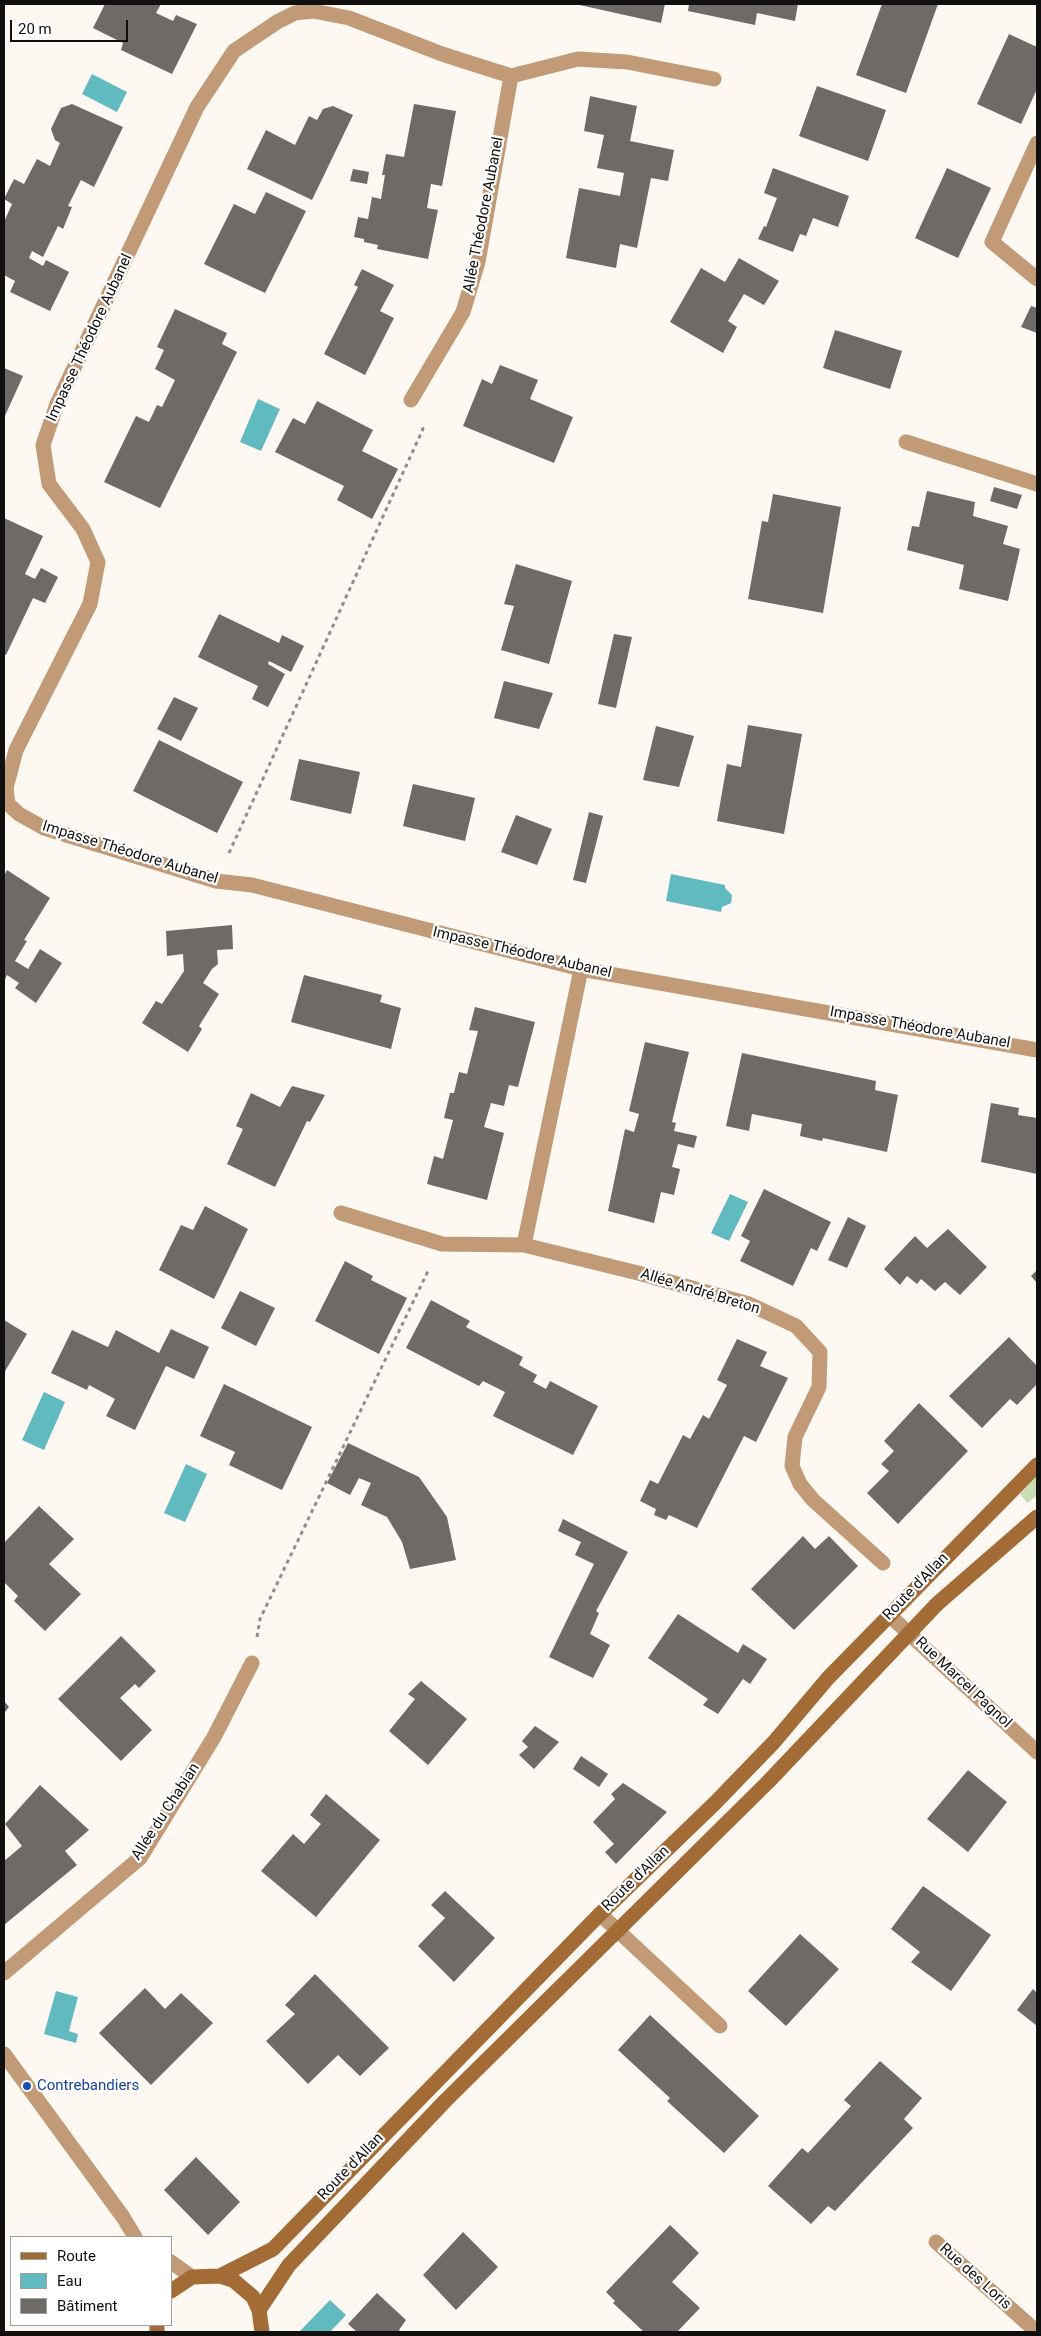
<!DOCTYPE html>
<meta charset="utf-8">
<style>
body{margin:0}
#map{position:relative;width:1041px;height:2336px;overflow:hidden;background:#fdf8f2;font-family:Roboto,sans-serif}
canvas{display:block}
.frame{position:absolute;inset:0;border:5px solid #12100e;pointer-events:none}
.legend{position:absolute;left:10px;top:2236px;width:162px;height:90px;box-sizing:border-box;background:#fff;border:1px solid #a09f9f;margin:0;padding:6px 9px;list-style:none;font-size:15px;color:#12100e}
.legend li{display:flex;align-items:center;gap:10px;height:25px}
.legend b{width:25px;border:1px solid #a09f9f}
.scale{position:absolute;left:10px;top:20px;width:118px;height:22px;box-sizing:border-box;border:2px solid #12100e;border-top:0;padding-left:6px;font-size:15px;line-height:18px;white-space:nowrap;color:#12100e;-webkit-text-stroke:4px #fff;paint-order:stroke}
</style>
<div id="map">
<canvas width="1041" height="2336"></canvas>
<div class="frame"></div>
<ul class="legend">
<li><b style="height:6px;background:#a36b36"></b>Route</li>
<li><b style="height:14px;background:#61bac0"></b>Eau</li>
<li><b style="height:14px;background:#6e6a65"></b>Bâtiment</li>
</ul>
<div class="scale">20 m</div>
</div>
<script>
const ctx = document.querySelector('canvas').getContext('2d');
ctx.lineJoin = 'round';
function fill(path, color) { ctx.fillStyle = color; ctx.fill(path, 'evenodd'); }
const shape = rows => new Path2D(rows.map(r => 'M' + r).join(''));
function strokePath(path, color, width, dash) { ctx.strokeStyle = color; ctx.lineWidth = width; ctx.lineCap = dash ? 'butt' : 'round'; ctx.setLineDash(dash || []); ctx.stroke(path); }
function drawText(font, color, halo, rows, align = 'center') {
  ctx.font = font + ' Roboto,sans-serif'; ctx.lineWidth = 4.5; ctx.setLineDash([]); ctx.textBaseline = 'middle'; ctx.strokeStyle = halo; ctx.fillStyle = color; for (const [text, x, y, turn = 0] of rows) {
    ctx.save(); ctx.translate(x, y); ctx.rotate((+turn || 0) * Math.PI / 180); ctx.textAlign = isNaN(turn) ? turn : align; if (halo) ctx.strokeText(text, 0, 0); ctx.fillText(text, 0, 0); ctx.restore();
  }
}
const green = shape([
 [1037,1475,1037,1496,1027,1503,1020,1494]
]);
const water = shape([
 [92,74,127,92,117,112,82,94],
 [258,399,280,409,261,451,240,442],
 [671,874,725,885,725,888,732,895,731,903,722,907,721,912,666,901],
 [730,1194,748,1202,729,1241,711,1233],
 [44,1392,65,1402,44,1450,22,1440],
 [186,1464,207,1474,185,1522,164,1513],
 [56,1991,78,1997,69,2031,78,2034,76,2043,44,2034],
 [330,2300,346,2315,330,2332,302,2332,300,2331]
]);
const building = shape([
 [105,4,161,4,156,13,173,21,176,15,197,24,172,74,121,50,123,43,93,28],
 [575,4,665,4,661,23],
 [689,4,798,4,795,21,757,13,755,25,688,11],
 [882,4,938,4,906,93,856,75],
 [1009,34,1037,47,1037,89,1021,124,977,104],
 [817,86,886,110,868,161,799,136],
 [590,96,637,106,630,141,674,150,668,181,651,178,637,248,620,244,616,268,566,258,579,188,620,196,624,173,597,168,604,135,584,131],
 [72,104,123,127,94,187,81,180,68,206,72,207,63,229,58,226,43,257,32,251,29,258,43,266,46,260,69,272,50,311,10,292,15,281,4,275,4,222,12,204,4,199,14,179,24,184,37,159,50,166,60,143,55,140,51,129,61,108],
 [414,104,456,111,442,186,431,184,427,208,438,210,428,259,377,249,378,245,364,242,364,239,354,237,358,217,368,219,372,197,381,199,385,175,382,175,386,154,404,157],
 [333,106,353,115,312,200,247,169,266,130,295,145,309,116,317,120,323,109],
 [773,168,849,196,838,227,813,218,806,236,800,234,793,252,758,239,764,226,766,227,777,198,764,193],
 [947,168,991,188,958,258,915,238],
 [353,169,369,172,367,184,350,181],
 [266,192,306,211,265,293,204,264,234,204,255,214],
 [739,258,779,281,764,305,744,294,728,321,737,327,723,353,670,322,701,268,725,282],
 [362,269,394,285,380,311,394,318,365,375,324,354,358,287,354,285],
 [1031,306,1037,308,1037,333,1021,327],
 [175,309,227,333,222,344,237,352,160,508,104,482,136,416,149,422,157,405,162,407,175,380,155,369,164,350,157,347],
 [835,330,902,351,890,389,823,368],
 [500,365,538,380,530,399,573,417,554,463,463,426,482,379,492,384],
 [4,368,23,376,4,418],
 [317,401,373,430,362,451,398,469,372,519,337,500,344,486,275,452,293,418,305,424],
 [994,487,1022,495,1017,509,990,501],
 [927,491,975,502,973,516,1008,526,1003,544,1020,549,1008,601,959,589,964,565,907,550,912,526,919,527],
 [773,494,841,507,823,613,748,599,762,521,768,522],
 [4,518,43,536,25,574,35,579,41,568,58,577,45,603,33,598,6,655,4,654],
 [516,564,572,581,549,664,501,650,514,606,504,604],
 [219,614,279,643,282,635,304,646,291,672,269,661,268,664,285,674,268,707,252,699,258,686,198,657],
 [614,634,632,637,616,708,598,704],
 [504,681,553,693,539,729,494,718],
 [174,697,198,708,181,741,157,729],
 [748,725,802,734,784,834,717,821,727,764,741,767],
 [656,726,694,736,679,787,643,780],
 [159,740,243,782,217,833,133,791],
 [299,759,360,772,351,814,290,800],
 [413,784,475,798,465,841,403,826],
 [589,812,603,816,586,883,573,880],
 [516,815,552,829,537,865,501,852],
 [7,870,50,898,24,940,27,941,15,961,28,969,40,949,62,963,36,1003,15,988,19,983,7,975,4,981,4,876],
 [232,925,233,949,217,950,218,964,212,969,203,983,219,994,199,1026,202,1029,188,1052,142,1023,156,1001,162,1004,184,971,183,954,167,956,166,931],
 [304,975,382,995,380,1002,401,1008,391,1049,291,1022],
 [475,1007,535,1022,518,1087,509,1085,504,1106,491,1103,484,1127,504,1133,487,1200,427,1184,434,1156,443,1159,453,1120,444,1118,450,1093,454,1093,459,1072,467,1074,478,1031,469,1030],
 [645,1042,689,1052,672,1122,676,1123,674,1131,697,1136,694,1148,678,1144,672,1167,680,1169,674,1195,661,1192,654,1223,608,1211,625,1129,634,1132,639,1114,629,1111],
 [742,1053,876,1081,875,1090,898,1095,887,1152,823,1138,822,1141,800,1136,802,1124,752,1114,749,1131,726,1126],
 [292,1086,325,1095,310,1122,307,1121,275,1187,227,1164,243,1129,236,1126,251,1093,280,1107],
 [991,1103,1019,1108,1018,1115,1037,1118,1037,1174,981,1162],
 [764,1189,831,1222,817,1251,811,1248,793,1286,740,1261,750,1241,741,1236],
 [205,1206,248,1229,214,1299,159,1270,181,1225,193,1230],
 [848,1217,866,1226,847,1268,828,1260],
 [948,1229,987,1267,960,1295,945,1282,935,1291,921,1279,917,1284,907,1276,900,1285,884,1269,915,1236,927,1248],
 [345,1261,373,1276,371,1280,407,1298,379,1354,315,1321],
 [1037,1270,1037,1283,1031,1276],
 [240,1291,275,1308,256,1346,221,1328],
 [431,1300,470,1321,466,1327,523,1357,519,1365,537,1375,533,1382,546,1389,550,1381,598,1406,573,1455,493,1416,505,1392,483,1381,479,1386,406,1348],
 [4,1320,27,1334,4,1373],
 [171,1329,209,1347,194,1379,166,1366,135,1430,106,1416,115,1399,89,1385,87,1390,51,1373,72,1330,108,1347,116,1330,159,1353],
 [1009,1337,1037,1366,1037,1384,1017,1405,1010,1399,982,1428,949,1396],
 [737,1339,767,1352,760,1366,788,1378,756,1442,744,1436,697,1528,669,1515,666,1520,654,1515,656,1509,640,1501,650,1480,658,1484,683,1435,690,1439,703,1415,709,1419,727,1385,717,1380],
 [224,1384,312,1427,282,1490,229,1465,235,1452,200,1436],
 [919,1403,968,1451,898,1524,867,1493,889,1471,881,1464,894,1451,884,1441],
 [348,1443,419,1477,447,1517,456,1560,410,1569,402,1542,387,1517,361,1505,371,1483,359,1478,350,1495,327,1483],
 [39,1506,74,1539,49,1564,81,1594,45,1631,14,1601,18,1596,4,1582,4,1543],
 [563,1519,628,1552,596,1611,599,1613,590,1634,610,1645,593,1678,549,1657,594,1564,575,1555,581,1542,558,1531],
 [803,1536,815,1549,829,1536,858,1566,794,1630,751,1589],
 [678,1614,738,1653,743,1644,767,1659,750,1684,743,1679,718,1714,703,1705,708,1699,648,1658],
 [121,1636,156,1671,139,1688,135,1684,120,1698,152,1730,121,1761,58,1699],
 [421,1681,467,1719,428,1765,389,1731,415,1699,408,1694],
 [4,1701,9,1707,4,1713],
 [535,1726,559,1742,534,1769,519,1755,528,1747,522,1741],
 [581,1756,608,1774,599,1787,573,1769],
 [968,1770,1007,1802,968,1852,927,1819],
 [623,1783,667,1812,616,1864,605,1852,614,1844,593,1822,615,1799,611,1794],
 [40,1785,89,1830,65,1851,77,1865,4,1925,4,1861,22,1846,5,1824],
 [326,1794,380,1840,316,1917,261,1871,293,1834,304,1844,321,1824,310,1815],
 [923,1886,991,1935,951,1991,911,1962,920,1952,891,1929],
 [445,1891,495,1938,454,1982,418,1946,445,1918,431,1905],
 [800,1934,839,1969,786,2026,748,1991],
 [315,1974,389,2048,360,2076,338,2055,308,2084,266,2041,295,2014,285,2005],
 [145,1988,165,2009,181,1993,213,2023,151,2085,99,2033],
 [1033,1989,1037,1993,1037,2026,1017,2010],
 [650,2015,759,2116,724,2153,667,2101,670,2098,618,2050],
 [880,2061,922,2098,904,2119,913,2128,835,2211,828,2206,811,2224,768,2186,802,2148,808,2153,841,2117,851,2106,844,2100],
 [196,2157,240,2202,208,2235,164,2190],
 [670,2225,699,2253,672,2282,700,2308,677,2332,644,2332,613,2303,615,2301,606,2292],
 [463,2232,498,2267,456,2310,423,2275],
 [377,2293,406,2320,399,2330,401,2332,357,2332,348,2324]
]);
const path = shape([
 [229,853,423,429,421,425],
 [257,1637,260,1619,429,1269]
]);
const lane = shape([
 [906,442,1037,484]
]);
const street = shape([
 [714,79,627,62,578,59,511,76,442,54,349,18,313,11,295,13,277,22,234,51,197,107,57,404,43,445,49,484,83,529,98,562,90,604,16,750,6,788,8,804,19,814,44,828,216,881,252,885,581,969,1037,1050],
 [1037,143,992,242,1037,279],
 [411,400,463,312,478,262,511,76],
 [341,1213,442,1244,524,1245,642,1274,749,1304,796,1326,820,1352,819,1387,795,1437,792,1466,800,1484,813,1500,883,1563],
 [524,1245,581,969],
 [889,1615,1037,1752],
 [600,1914,720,2026],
 [4,1973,140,1858,214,1737,252,1663],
 [4,2054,123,2217,135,2237],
 [936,2242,1037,2332],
 [171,2262,192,2277]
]);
const secondary = shape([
 [220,2276,273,2249,600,1914,715,1803,774,1742,828,1678,1037,1465],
 [171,2291,192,2277,220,2276,233,2280,253,2297,259,2310,262,2332],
 [259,2310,289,2265,445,2101,768,1782,937,1604,1037,1517],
 [157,2325,157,2332]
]);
const markers = [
 [27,2086,5,"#1a4fb4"]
];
const streetNames = [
 ["Allée Théodore Aubanel",484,215,-79],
 ["Impasse Théodore Aubanel",90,338,-65],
 ["Impasse Théodore Aubanel",130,853,17],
 ["Impasse Théodore Aubanel",522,953,13],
 ["Impasse Théodore Aubanel",920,1028,10],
 ["Allée André Breton",700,1292,17],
 ["Route d'Allan",916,1587,-46],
 ["Rue Marcel Pagnol",963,1683,43],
 ["Allée du Chabian",166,1812,-57],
 ["Route d'Allan",636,1879,-44],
 ["Route d'Allan",351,2167,-46],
 ["Rue des Loris",975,2277,42]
];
const transitNames = [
 ["Contrebandiers",37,2086]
];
fill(green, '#cbdeb2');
fill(water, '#61bac0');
fill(building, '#6e6a65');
strokePath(path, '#918d89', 3, [4, 4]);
strokePath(lane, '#c19a78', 15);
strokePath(street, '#c19a78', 15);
strokePath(secondary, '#a36b36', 15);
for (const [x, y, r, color] of markers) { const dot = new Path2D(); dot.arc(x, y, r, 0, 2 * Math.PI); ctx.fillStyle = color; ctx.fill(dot); strokePath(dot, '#fff', 2); }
drawText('15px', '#12100e', '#fff', streetNames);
drawText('15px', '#164399', '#fff', transitNames, 'left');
</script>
